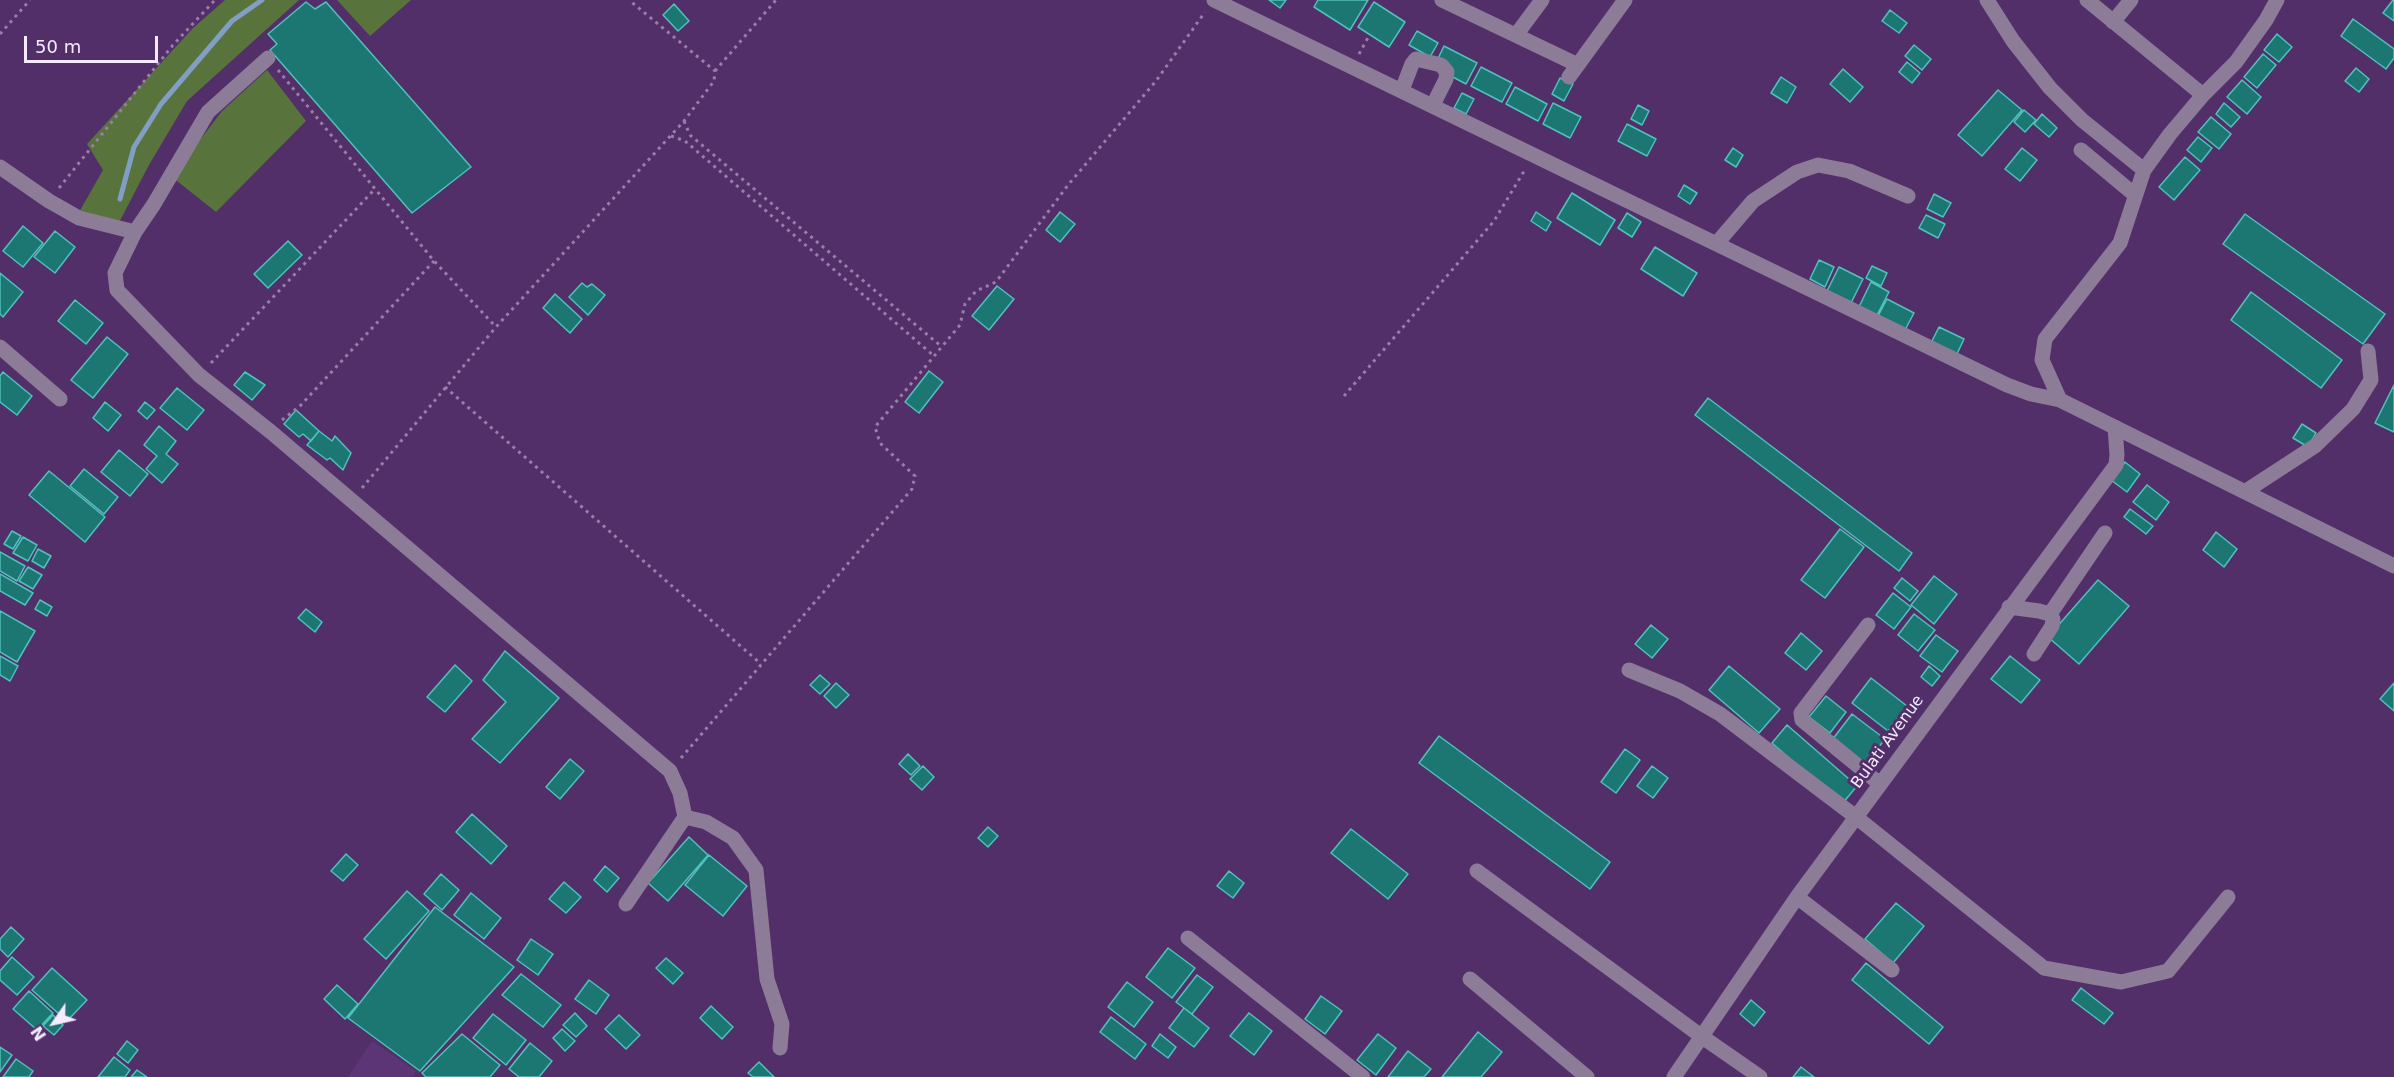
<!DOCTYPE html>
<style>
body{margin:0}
#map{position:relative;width:2394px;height:1077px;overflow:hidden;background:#522f69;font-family:"DejaVu Sans",sans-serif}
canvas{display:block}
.north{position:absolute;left:24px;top:993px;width:60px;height:60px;-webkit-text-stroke:4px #522f69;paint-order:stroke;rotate:236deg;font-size:16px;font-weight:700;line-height:24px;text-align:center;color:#f5eaff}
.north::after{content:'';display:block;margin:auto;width:21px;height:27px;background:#f5eaff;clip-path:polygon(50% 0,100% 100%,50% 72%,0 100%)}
.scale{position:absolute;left:24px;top:36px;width:134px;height:27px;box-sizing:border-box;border:3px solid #f5eaff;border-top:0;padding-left:8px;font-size:18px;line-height:21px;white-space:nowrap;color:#f5eaff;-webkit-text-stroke:4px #522f69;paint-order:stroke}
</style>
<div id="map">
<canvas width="2394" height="1077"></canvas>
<div class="north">N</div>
<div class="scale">50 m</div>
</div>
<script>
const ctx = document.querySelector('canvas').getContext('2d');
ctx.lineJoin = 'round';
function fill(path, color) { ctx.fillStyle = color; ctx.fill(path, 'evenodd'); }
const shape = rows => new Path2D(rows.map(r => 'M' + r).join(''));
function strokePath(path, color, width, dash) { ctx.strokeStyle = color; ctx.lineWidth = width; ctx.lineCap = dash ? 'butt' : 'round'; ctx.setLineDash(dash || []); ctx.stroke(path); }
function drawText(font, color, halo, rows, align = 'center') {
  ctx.font = font + ' "DejaVu Sans",sans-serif'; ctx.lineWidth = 6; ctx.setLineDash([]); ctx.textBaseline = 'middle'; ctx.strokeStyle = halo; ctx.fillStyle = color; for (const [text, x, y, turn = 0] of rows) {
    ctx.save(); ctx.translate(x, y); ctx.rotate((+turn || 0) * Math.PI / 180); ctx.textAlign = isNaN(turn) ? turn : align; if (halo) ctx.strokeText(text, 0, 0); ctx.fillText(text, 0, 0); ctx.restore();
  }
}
const built = shape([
 [372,1041,416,1071,412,1077,348,1077]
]);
const forest = shape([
 [225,0,299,0,187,101,149,165,113,234,78,214,103,170,87,144,193,28],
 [337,0,411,0,370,36],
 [267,70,306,121,216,212,172,177,222,111]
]);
const stream = shape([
 [120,199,134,147,161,104,232,21,262,0]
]);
const building = shape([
 [1269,0,1286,0,1280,8,1269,0],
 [1318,0,1368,0,1350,30,1314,7,1318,0],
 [2393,0,2394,0,2394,21,2383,13,2393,0],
 [306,2,315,9,326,2,471,167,412,213,270,50,277,44,268,34,306,2],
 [1374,2,1405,22,1389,47,1358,27,1374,2],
 [674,4,689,21,678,31,663,15,674,4],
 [1890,10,1907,23,1899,33,1882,21,1890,10],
 [2353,19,2394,49,2394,58,2386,69,2341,36,2353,19],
 [1417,31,1438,43,1430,57,1409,45,1417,31],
 [2277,34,2292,47,2279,62,2264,50,2277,34],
 [1914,45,1931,59,1922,70,1905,56,1914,45],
 [1444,46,1477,63,1466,84,1434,67,1444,46],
 [2263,54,2276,65,2257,88,2244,77,2263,54],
 [1907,62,1920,73,1912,83,1899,72,1907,62],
 [1481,67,1512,83,1502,102,1471,86,1481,67],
 [2356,68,2369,79,2359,92,2345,81,2356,68],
 [1843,69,1863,87,1850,102,1830,84,1843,69],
 [1781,77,1796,87,1787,103,1771,93,1781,77],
 [1560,78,1573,84,1564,101,1552,94,1560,78],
 [2242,80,2261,97,2247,114,2227,97,2242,80],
 [1515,87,1547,104,1538,121,1506,104,1515,87],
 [1998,90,2022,110,1982,156,1958,135,1998,90],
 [1462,93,1474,99,1466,114,1454,108,1462,93],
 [1553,103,1581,117,1570,138,1543,124,1553,103],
 [2224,103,2240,117,2231,127,2216,114,2224,103],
 [1638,105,1649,111,1642,125,1631,119,1638,105],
 [2024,110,2036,120,2025,132,2014,122,2024,110],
 [2042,114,2057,128,2049,137,2034,124,2042,114],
 [2211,117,2231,134,2219,149,2198,132,2211,117],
 [1627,124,1656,139,1647,156,1618,141,1627,124],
 [2198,137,2212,148,2201,162,2187,150,2198,137],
 [1733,148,1743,155,1736,167,1725,160,1733,148],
 [2022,148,2037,160,2020,181,2005,169,2022,148],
 [2185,157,2200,170,2174,200,2159,187,2185,157],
 [1684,185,1697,193,1690,204,1678,196,1684,185],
 [1572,193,1615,220,1600,245,1557,218,1572,193],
 [1934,194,1951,203,1943,217,1927,209,1934,194],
 [1060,212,1075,224,1060,242,1046,230,1060,212],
 [1536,212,1551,222,1546,231,1531,221,1536,212],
 [1627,213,1641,222,1632,237,1618,228,1627,213],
 [2245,214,2385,314,2363,344,2223,244,2245,214],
 [1926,215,1945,224,1938,238,1919,228,1926,215],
 [23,226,43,243,23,267,3,251,23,226],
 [55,231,75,247,55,273,34,257,55,231],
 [288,241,302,255,268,288,254,274,288,241],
 [1655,247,1697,273,1683,296,1641,269,1655,247],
 [1819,260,1834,267,1825,287,1810,279,1819,260],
 [1872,266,1887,273,1881,286,1866,278,1872,266],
 [1839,267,1863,279,1851,303,1827,291,1839,267],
 [0,273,23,292,3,317,0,314,0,273],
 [1871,282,1889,292,1876,317,1858,309,1871,282],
 [582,283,587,287,592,284,605,295,588,315,569,297,582,283],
 [997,286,1014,299,989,330,972,316,997,286],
 [2251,292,2342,360,2321,388,2231,320,2251,292],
 [555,294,582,319,570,333,543,308,555,294],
 [1887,299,1914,313,1905,330,1878,316,1887,299],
 [75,300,103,323,86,344,58,321,75,300],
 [1939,327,1964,339,1956,356,1931,343,1939,327],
 [107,337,128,354,93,398,71,380,107,337],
 [929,371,943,382,919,413,905,402,929,371],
 [3,372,32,396,17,415,0,402,0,376,3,372],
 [245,372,265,385,252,400,234,385,245,372],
 [2394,385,2394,432,2375,423,2394,385],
 [177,388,204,410,187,430,160,408,177,388],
 [1708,398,1912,553,1899,571,1695,415,1708,398],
 [105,402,121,415,108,431,93,418,105,402],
 [145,402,155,410,147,419,138,411,145,402],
 [296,410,319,431,311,441,303,434,299,437,284,424,296,410],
 [2302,424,2316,433,2308,447,2293,438,2302,424],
 [159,426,176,441,166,454,178,464,162,483,146,469,157,456,144,445,159,426],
 [319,431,332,441,335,436,351,453,343,470,330,458,327,460,307,445,319,431],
 [119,450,148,474,130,496,101,472,119,450],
 [2125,462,2140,474,2127,492,2111,480,2125,462],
 [84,469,118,497,104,514,70,486,84,469],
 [49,471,105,517,85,542,29,495,49,471],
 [2147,485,2169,502,2156,520,2133,502,2147,485],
 [2130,509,2153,526,2146,534,2124,517,2130,509],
 [1840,529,1864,547,1825,598,1801,580,1840,529],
 [12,531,21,536,13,549,4,544,12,531],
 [2216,532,2237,549,2224,567,2203,550,2216,532],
 [23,537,37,545,28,561,13,553,23,537],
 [38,549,51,556,44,568,32,561,38,549],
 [0,552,25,566,17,581,0,571,0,552],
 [28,567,42,575,33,589,19,581,28,567],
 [0,574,33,593,25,605,0,591,0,574],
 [1934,576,1957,594,1934,624,1911,605,1934,576],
 [1902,578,1918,591,1910,601,1894,588,1902,578],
 [2098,580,2129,606,2079,664,2048,637,2098,580],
 [1893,593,1911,607,1894,629,1876,615,1893,593],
 [40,600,52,607,47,616,35,609,40,600],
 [306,609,322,622,315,632,298,618,306,609],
 [0,611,35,631,17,662,0,652,0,611],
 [1914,614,1935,630,1918,651,1898,635,1914,614],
 [1651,625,1668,639,1652,658,1635,644,1651,625],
 [1801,633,1822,651,1806,670,1785,653,1801,633],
 [1936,635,1958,651,1942,672,1920,656,1936,635],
 [505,651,559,698,500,763,472,739,506,702,483,680,505,651],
 [0,656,18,666,10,681,0,675,0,656],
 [2010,656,2040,680,2021,703,1991,679,2010,656],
 [455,665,472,681,445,712,427,697,455,665],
 [1729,666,1780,709,1759,733,1709,690,1729,666],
 [1929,666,1940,676,1932,686,1921,677,1929,666],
 [820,675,830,684,820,694,810,685,820,675],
 [1871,678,1907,706,1888,731,1852,703,1871,678],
 [836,683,849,695,836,708,824,696,836,683],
 [2394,683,2394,711,2380,699,2394,683],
 [1826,696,1846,712,1830,733,1809,717,1826,696],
 [1852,714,1885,739,1865,765,1832,740,1852,714],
 [1787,725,1857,786,1842,804,1772,743,1787,725],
 [1439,736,1610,862,1590,889,1419,763,1439,736],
 [1625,749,1640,760,1616,793,1601,782,1625,749],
 [908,754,920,766,911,775,899,764,908,754],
 [570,759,584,771,560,799,546,787,570,759],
 [923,766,934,777,922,790,910,779,923,766],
 [1652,766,1668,778,1653,798,1637,786,1652,766],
 [472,814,507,846,491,864,456,832,472,814],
 [988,827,998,836,988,847,978,838,988,827],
 [1351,829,1408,874,1388,899,1331,853,1351,829],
 [689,837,708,855,668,901,648,883,689,837],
 [346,854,358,865,343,881,331,871,346,854],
 [709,855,747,886,723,916,685,885,709,855],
 [605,866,619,878,607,892,594,880,605,866],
 [1229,871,1244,883,1233,898,1217,886,1229,871],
 [441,874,459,890,442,910,424,894,441,874],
 [564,882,581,897,566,913,549,899,564,882],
 [407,891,429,911,386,959,364,939,407,891],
 [471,893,501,918,484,939,454,915,471,893],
 [1896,903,1924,926,1893,963,1865,939,1896,903],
 [435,907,514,967,420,1071,348,1018,435,907],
 [11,927,24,939,8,957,0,949,0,939,11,927],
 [531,939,553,954,538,975,517,960,531,939],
 [1168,948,1195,968,1172,998,1146,977,1168,948],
 [12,957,34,977,17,995,0,980,0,971,12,957],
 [666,958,683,973,673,984,656,968,666,958],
 [1866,963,1943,1027,1929,1044,1852,980,1866,963],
 [52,968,87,1000,67,1021,32,990,52,968],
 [521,974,561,1005,543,1027,502,995,521,974],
 [1197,975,1213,987,1192,1014,1176,1002,1197,975],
 [589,980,609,995,596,1014,575,999,589,980],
 [1127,982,1153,1002,1134,1027,1108,1007,1127,982],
 [337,985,358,1004,345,1019,324,999,337,985],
 [2081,988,2113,1013,2104,1024,2072,1000,2081,988],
 [29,991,53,1013,37,1030,13,1009,29,991],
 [1321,996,1342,1011,1325,1034,1305,1019,1321,996],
 [1751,1000,1765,1012,1754,1026,1740,1014,1751,1000],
 [711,1006,733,1027,722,1039,700,1018,711,1006],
 [1184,1008,1209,1028,1194,1047,1169,1028,1184,1008],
 [575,1013,587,1026,576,1037,563,1025,575,1013],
 [1249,1013,1272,1031,1254,1055,1230,1036,1249,1013],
 [493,1014,526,1040,506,1065,473,1038,493,1014],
 [53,1015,63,1025,54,1035,43,1026,53,1015],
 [619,1015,640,1035,626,1049,605,1029,619,1015],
 [1111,1017,1146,1044,1135,1059,1100,1032,1111,1017],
 [562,1029,575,1041,565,1051,553,1038,562,1029],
 [1478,1032,1502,1052,1481,1077,1442,1077,1478,1032],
 [462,1034,500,1065,490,1077,426,1077,422,1073,462,1034],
 [1160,1034,1176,1047,1168,1058,1152,1046,1160,1034],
 [1378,1034,1396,1048,1376,1075,1357,1060,1378,1034],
 [127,1041,138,1050,128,1063,117,1054,127,1041],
 [530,1043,552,1061,539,1077,519,1077,509,1069,530,1043],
 [0,1047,12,1055,0,1072,0,1047],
 [1408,1051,1431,1069,1424,1077,1388,1077,1408,1051],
 [114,1057,130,1070,125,1077,98,1077,114,1057],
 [16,1059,33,1071,29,1077,3,1077,16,1059],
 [759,1062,774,1077,753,1077,748,1073,759,1062],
 [1801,1067,1814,1077,1793,1077,1801,1067],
 [137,1070,147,1077,131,1077,137,1070]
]);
const path = shape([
 [0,34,30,0],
 [1359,54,1370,34],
 [278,70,434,261,496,327],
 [715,71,776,0],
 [684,121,690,135,942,347],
 [671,136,685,141,934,356],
 [59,188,173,45,215,0],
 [211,363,375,189],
 [445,387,761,664],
 [1344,396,1494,221,1526,168],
 [282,420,300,406,434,261],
 [362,488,496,327,684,121,714,81,715,71,629,0],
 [681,758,912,489,915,476,880,443,875,427,960,325,965,304,976,291,996,282,1068,185,1156,81,1205,12]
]);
const minor = shape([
 [1214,0,2007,385,2031,394,2060,400,2394,566],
 [1442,0,1578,65],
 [1987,0,2013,41,2050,88,2082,120,2144,170],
 [2087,0,2203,95],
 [2113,22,2131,0],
 [1516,35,1542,0],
 [268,58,208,112,154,204,135,232,115,273,117,290,199,375,271,432,670,771,680,793,685,817,626,904],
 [1569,77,1625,0],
 [1402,90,1412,64,1416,59,1441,65,1447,72,1446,79,1433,105],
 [2081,150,2135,195],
 [0,167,49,201,79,218,135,232],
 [1717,243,1753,201,1797,172,1818,165,1849,171,1908,196],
 [0,347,60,399],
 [2060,400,2042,360,2045,339,2120,243,2144,170,2170,134,2203,95,2236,62,2266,20,2277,0],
 [2246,491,2315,446,2353,409,2371,380,2368,351],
 [2009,607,2039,611,2050,614,2053,619,2052,626,2034,654],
 [2050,614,2105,533],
 [1868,625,1801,713,1802,720,1880,784],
 [1629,670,1680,691,1720,714,1856,817,2044,968,2121,982,2168,971,2228,897],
 [685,817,706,822,733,838,756,870,767,979,782,1024,780,1048],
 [1477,871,1701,1036,1760,1077],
 [1797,897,1892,970],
 [1188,938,1363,1077],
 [1470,979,1587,1077],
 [1674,1077,1797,897,2116,465,2117,455,2115,427]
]);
const streetNames = [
 ["Bulati Avenue",1888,742,-54]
];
fill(built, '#5c3576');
fill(forest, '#58733b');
strokePath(stream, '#819ec4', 5);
fill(building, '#1c7773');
strokePath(building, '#50c1bb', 1.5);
strokePath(path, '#987faa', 3, [3, 4.5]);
strokePath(minor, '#8c7c98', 15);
drawText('16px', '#f5eaff', '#522f69', streetNames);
</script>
